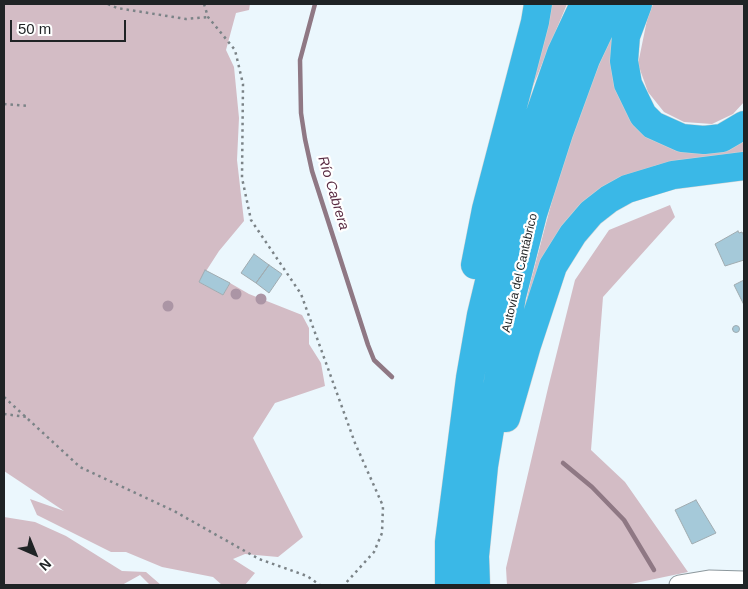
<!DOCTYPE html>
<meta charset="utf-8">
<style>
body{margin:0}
#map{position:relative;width:748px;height:589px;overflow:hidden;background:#ebf7fd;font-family:Helvetica,sans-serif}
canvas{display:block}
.frame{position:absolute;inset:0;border:5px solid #1f2325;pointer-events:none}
.north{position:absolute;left:10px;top:529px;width:50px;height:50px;-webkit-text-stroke:4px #fff;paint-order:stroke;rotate:136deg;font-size:14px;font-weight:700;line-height:20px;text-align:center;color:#1f2325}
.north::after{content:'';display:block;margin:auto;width:18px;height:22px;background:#1f2325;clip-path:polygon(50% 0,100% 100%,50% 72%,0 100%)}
.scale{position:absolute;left:10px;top:20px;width:116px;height:22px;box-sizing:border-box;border:2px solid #1f2325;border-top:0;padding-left:6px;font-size:15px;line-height:18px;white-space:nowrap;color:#1f2325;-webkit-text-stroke:4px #fff;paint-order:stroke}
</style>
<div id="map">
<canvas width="748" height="589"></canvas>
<div class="frame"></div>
<div class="north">N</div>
<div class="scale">50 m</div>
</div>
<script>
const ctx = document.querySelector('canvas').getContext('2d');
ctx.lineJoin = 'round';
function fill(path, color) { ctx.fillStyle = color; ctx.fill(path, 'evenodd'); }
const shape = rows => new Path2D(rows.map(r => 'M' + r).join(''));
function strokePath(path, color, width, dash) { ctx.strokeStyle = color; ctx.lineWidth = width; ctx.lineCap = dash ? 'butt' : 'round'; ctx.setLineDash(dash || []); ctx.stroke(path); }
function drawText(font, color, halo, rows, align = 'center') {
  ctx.font = font + ' Helvetica,sans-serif'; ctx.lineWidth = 4.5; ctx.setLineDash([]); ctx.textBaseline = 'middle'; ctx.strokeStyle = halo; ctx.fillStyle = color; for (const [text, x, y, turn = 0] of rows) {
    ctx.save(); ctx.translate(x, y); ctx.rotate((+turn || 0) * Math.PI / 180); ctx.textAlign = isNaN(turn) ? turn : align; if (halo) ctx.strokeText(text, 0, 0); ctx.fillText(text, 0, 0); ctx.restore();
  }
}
const green = shape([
 [4,4,250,4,249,10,236,13,226,50,234,67,239,118,237,160,244,221,219,251,199,282,223,295,230,283,249,294,302,315,309,328,309,344,321,363,325,386,275,403,253,438,303,537,278,557,245,554,233,559,255,573,245,585,222,585,213,577,162,567,126,552,111,552,37,515,30,499,64,511,4,471],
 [548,4,567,4,528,98],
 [653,4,744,4,744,102,733,114,712,124,684,122,664,112,648,92,638,64,647,20],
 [625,7,624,107,722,148,744,142,744,157,657,165,625,178,528,304,526,302,530,284,563,159,598,67],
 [670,205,675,217,603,297,591,450,625,482,688,572,626,585,507,585,506,568,548,388,575,280,609,230],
 [4,517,35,522,66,536,122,571,146,572,161,585,150,585,140,575,122,585,4,585]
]);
const stream = shape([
 [315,4,300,60,301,113,305,139,312,171,368,345,374,360,392,377],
 [563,463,592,487,624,520,654,570]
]);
const building = shape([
 [738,231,739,233,742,232,744,236,744,260,725,266,715,244,738,231],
 [254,254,269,265,256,283,241,273,254,254],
 [269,265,282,274,269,293,256,283,269,265],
 [205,270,230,283,223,295,199,282,205,270],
 [744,280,744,305,734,285,744,280],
 '732.5 329a3.5 3.5 0 1 1 7 0a3.5 3.5 0 1 1-7 0Z',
 [696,500,716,533,692,544,675,510,696,500]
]);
const path = shape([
 [108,4,117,8,186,19,208,17],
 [204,4,208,17,235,50,243,84,242,178,251,220,301,294,355,443,383,506,382,533,374,552,344,585],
 [4,104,28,106],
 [4,397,80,467,174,511,259,559,307,576,320,585],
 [4,414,27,417]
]);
const minor = shape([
 [679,585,709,580,744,581]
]);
const motorway = shape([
 [638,4,626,36,624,61,628,84,643,115,653,125,682,138,704,140,722,138,744,125],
 [475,265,486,209,535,22,538,4],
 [506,418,527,345,553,266,573,234,591,213,609,199,627,189,673,175,744,166],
 [449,585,449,542,470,378,481,315,506,211,561,53,584,4],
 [476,585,475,556,484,466,512,296,533,214,559,133,586,59,612,4]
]);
const trees = [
 [236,294],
 [261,299],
 [168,306]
];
const streetNames = [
 ["Autovía del Cantábrico",520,273,-77]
];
const waterNames = [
 ["Río Cabrera",333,193,73]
];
fill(green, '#d3bcc5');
strokePath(stream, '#8f7884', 4.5);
fill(building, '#a5c9d9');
strokePath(building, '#a0abb0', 1);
strokePath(minor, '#8d989d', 21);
strokePath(motorway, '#d2d3d3', 29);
strokePath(path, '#7b8387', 2.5, [2.5, 4]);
strokePath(minor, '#fff', 19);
strokePath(motorway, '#3ab8e7', 28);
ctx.fillStyle = '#ab95a5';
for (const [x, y] of trees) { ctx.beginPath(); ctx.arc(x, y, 5.5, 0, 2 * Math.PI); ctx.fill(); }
drawText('12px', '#1f2325', '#fff', streetNames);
drawText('italic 14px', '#592b42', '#fff', waterNames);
</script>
